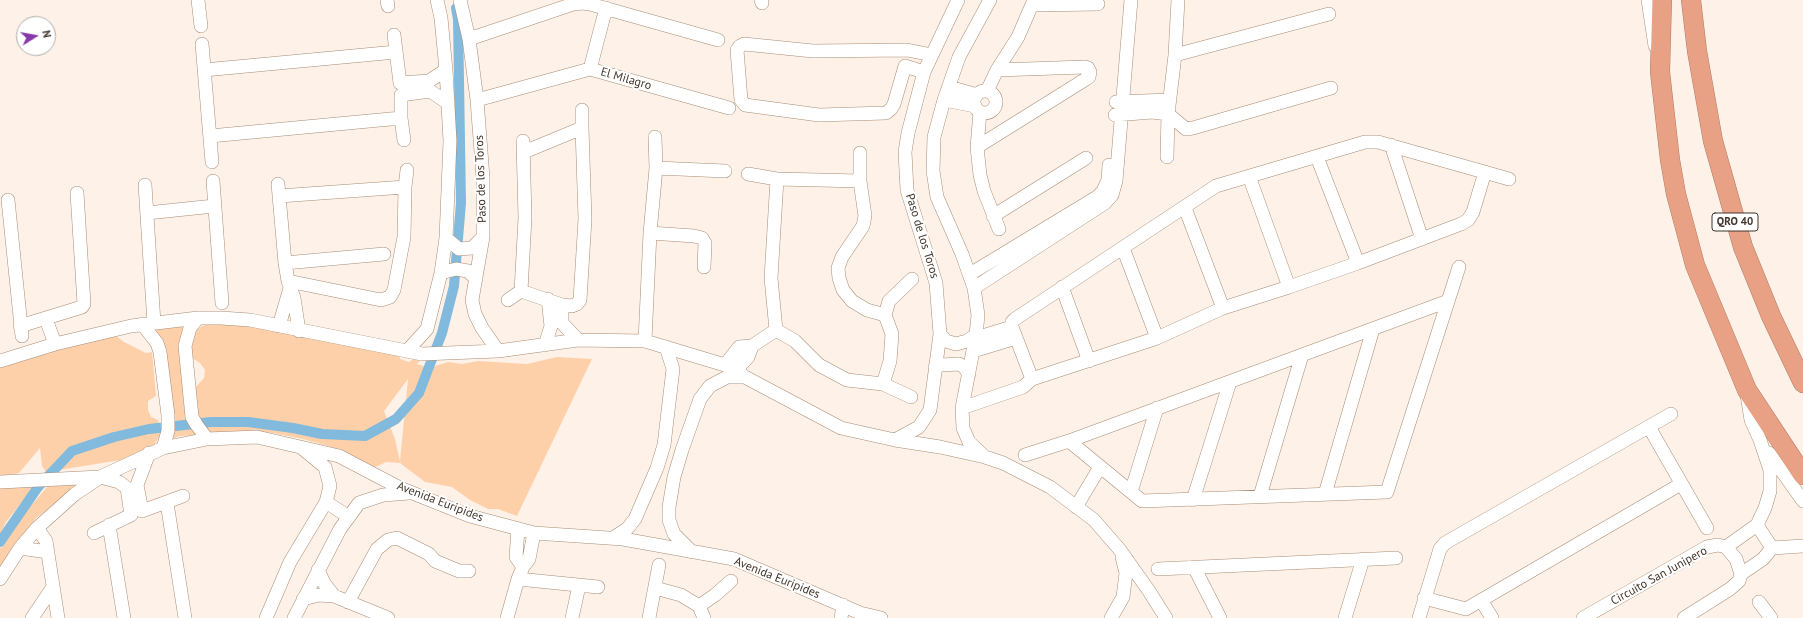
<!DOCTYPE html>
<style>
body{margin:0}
#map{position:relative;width:1803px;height:618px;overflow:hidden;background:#fef1e7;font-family:"PT Sans",sans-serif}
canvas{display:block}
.north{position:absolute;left:16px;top:16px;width:40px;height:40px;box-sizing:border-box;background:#fff;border:1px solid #b3aeaa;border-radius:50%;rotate:79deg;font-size:11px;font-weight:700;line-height:16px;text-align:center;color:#41352b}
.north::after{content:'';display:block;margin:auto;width:14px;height:18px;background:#8539ab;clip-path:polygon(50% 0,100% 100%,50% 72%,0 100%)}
</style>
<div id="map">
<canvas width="1803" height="618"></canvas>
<div class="north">N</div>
</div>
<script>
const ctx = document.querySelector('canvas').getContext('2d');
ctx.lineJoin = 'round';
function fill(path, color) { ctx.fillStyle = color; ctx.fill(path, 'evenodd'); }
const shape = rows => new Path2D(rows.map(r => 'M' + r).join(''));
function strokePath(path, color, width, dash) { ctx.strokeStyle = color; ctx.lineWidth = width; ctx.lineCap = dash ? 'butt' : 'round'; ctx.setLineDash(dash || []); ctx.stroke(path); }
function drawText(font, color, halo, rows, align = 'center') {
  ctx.font = font + ' "PT Sans",sans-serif'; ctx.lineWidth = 4; ctx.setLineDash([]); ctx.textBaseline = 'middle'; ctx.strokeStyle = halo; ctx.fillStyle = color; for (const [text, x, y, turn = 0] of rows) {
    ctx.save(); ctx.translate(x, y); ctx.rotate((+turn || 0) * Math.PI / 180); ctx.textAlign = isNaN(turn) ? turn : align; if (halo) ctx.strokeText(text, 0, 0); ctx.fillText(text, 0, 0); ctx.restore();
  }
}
const green = shape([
 [222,321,398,354,400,359,409,362,416,357,421,359,417,364,429,368,448,362,462,364,478,361,527,364,557,357,592,359,517,516,498,509,488,509,470,500,452,487,425,482,400,463,386,462,374,468,342,450,303,439,273,433,245,431,210,434,197,420,194,389,204,378,205,370,200,363,192,358,191,346,193,334,202,326],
 [408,379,400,461,395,439,384,411],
 [186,324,180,347,187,423,197,435,180,436,168,440,150,328],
 [112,333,124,342,146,353,152,352,156,396,148,401,148,410,151,417,158,420,160,435,153,447,121,460,46,472,42,466,40,448,19,473,0,476,0,368],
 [37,478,25,498,6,522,0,535,0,483],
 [53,480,83,483,36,518,0,570,0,549,24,514]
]);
const canal = shape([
 [0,542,38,487,72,451,114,437,149,429,211,422,248,422,293,428,322,434,365,436,396,419,419,393,442,333,454,286,461,203,458,19,456,8]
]);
const minor = shape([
 [198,0,201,26],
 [387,0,388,6],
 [460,0,469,39,477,100,483,178,483,237,472,300,475,314,482,328,498,351],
 [761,0,762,3],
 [1648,0,1655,46],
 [1033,5,1098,4],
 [394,35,400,83,429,81,446,70],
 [469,39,573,4,582,3,590,4,718,40],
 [202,44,212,162],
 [1175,55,1329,14],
 [590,69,606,8],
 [204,70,396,52],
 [924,72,905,66,894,104,891,109,886,113,819,115,745,105,741,100,737,50,740,46,744,44,813,51,907,50,932,55],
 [949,87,977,95],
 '974 102a11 11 0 1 1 22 0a11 11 0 1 1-22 0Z',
 [987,91,997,70,1018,37,1034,0],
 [477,100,590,69,729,108],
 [944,100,975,106],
 [1116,102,1170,100],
 [980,112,977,147,980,175,984,191,999,229],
 [1115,115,1152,112,1168,114,1186,129,1193,128,1331,88],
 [210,136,401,118],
 [404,140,401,118,401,95,430,91,448,103],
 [1391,145,1422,239],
 [977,147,1086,79,1089,77,1090,72,1088,68,1085,67,997,70],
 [524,152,582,128],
 [860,153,860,181,865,216,863,226,842,257,838,268,839,278,843,290,852,301,867,310,885,315],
 [1167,157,1168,114,1175,55,1178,0],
 [1317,157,1358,263],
 [656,168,725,171],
 [748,174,777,179,860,181],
 [1249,176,1289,287],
 [213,181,222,303],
 [278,184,285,263,288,281,294,298,299,331],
 [145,185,154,323],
 [279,196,405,187],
 [8,200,22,336],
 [1185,208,1223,308],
 [147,213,214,206],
 [993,216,1086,158],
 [650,233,694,236,702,238,705,243,704,267],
 [446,238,459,249,472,248,483,237],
 [1123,248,1157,338],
 [285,263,384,254],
 [441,273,456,269,468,271,476,279],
 [970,274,1097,197,1103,191,1108,180,1109,165],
 [288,281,381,300,390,297,394,290,404,237,405,187,407,170],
 [1062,287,1089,361],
 [974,288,1105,203,1112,195,1116,181,1131,0],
 [521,291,525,218,523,141],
 [508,300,521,291,562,305,572,306,577,304,580,300,585,219,582,128,582,110],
 [562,305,562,323,578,340],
 [198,318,190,328,185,346,192,417,196,424,207,439],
 [46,319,55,344],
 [142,324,157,343,160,352,168,415,168,431,163,448],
 [20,326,82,307,84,304,77,193],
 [279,326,290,288],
 [776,330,795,341,819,365,847,380,883,384,911,397],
 [776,330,771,278,777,179],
 [940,334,946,341,956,344,967,341,976,335],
 [976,338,1012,327],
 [645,341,650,233,656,168,655,137],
 [545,345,551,326,548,299],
 [407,351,427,329,441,273,446,238,450,141,446,70,441,18,437,0],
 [973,351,1016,338],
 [0,361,55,344,131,326,198,318,221,318,250,320,422,354,498,351,578,340,645,341,725,365,736,370,745,377,841,428,895,440,940,447,985,457,1003,463,1050,487,1094,520,1120,550,1149,591,1166,618],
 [725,365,739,347,752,346,776,330],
 [935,367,942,365,959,364,964,367,969,374],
 [736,370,748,357,752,346],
 [1032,379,1012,327,1012,322,1015,319,1216,186,1365,142,1378,142,1509,179],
 [883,384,890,361,892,334,885,315,889,301,912,279],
 [962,408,1023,387,1032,379,1157,338,1223,308,1289,287,1358,263,1461,224,1468,220,1473,212,1485,172],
 [1649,427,1707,528],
 [895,440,919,427,930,410,940,334,936,283,907,190,905,152,908,133,924,72,958,0],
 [1069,441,1142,501,1387,492,1459,267],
 [149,453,137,485,142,511,183,496],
 [1769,453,1803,501],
 [1025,455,1069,441,1448,301],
 [984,456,969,442,963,428,962,408,976,335,978,315,974,288,962,254,937,197,933,171,934,137,944,100,959,57,990,0],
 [0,482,100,477,163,448,207,439,257,437,339,456,400,488,470,516,534,533,623,539,734,559,860,613,881,618],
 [1131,492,1157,408],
 [1325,494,1373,329],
 [1260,496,1302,355],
 [1193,500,1230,382],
 [326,502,349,517],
 [167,503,185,618],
 [1076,507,1100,467],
 [109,525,124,618],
 [1757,525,1772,548],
 [37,528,46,541,58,618],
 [518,529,516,557,523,567],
 [94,533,131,515,127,488,119,482,100,477],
 [613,538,627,529,635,519,657,468,664,445,673,369,666,347],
 [1726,547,1736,559,1741,574],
 [20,548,48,552],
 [692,552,674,534,669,520,669,507,674,477,682,450,700,399,710,386,727,377,745,377],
 [1194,567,1220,618],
 [1158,569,1396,558],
 [318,570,324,583,334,596],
 [0,579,20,548,37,528,75,494,99,478],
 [518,579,598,587],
 [655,588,681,595,699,606,704,618],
 [1424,598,1466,609,1681,484],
 [303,599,319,595,334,596,388,618],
 [1481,600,1492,618],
 [348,602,377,549,388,540,397,538,429,554,435,561,459,571,469,571],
 [1759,602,1771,618],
 [699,606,715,595,731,581],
 [32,618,53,587],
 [266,618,290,562,326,502,330,486,325,467,303,449],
 [294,618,340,529,359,503,383,495,409,493],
 [507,618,518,579,523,567,529,559,534,533],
 [572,618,579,586],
 [649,618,659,565],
 [841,618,843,605],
 [1111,618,1123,597,1126,573,1122,557],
 [1345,618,1363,559],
 [1419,618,1440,549,1445,543,1671,414],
 [1583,618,1707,547,1718,545,1726,547,1757,525,1765,508,1770,491,1770,470,1760,440,1751,420,1747,395],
 [1684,618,1730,589,1739,581,1741,574,1763,559,1772,548,1803,546]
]);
const highway = shape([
 [1662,0,1660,72,1670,160,1676,194,1695,265,1747,390,1803,475],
 [1691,0,1697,51,1713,141,1743,247,1771,316,1803,383]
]);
const shields = [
 [1735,222,46]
];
const shieldNames = [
 ["QRO 40",1735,222]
];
const streetNames = [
 ["El Milagro",626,79,16],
 ["Paso de los Toros",481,179,-92],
 ["Paso de los Toros",922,236,73],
 ["Avenida Euripides",440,502,21],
 ["Circuito San Junipero",1659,576,-29],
 ["Avenida Euripides",777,578,22]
];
fill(green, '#fdd0aa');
strokePath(canal, '#81badc', 10);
strokePath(minor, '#a98c74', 14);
strokePath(highway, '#ae7b66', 20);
strokePath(minor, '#fff', 13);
strokePath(highway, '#e9a186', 19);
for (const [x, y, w] of shields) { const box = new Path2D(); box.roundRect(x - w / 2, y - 9, w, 18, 3); ctx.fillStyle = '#fff'; ctx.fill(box); strokePath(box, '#41352b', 1); }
drawText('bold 11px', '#41352b', null, shieldNames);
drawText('12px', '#41352b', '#fff', streetNames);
</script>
